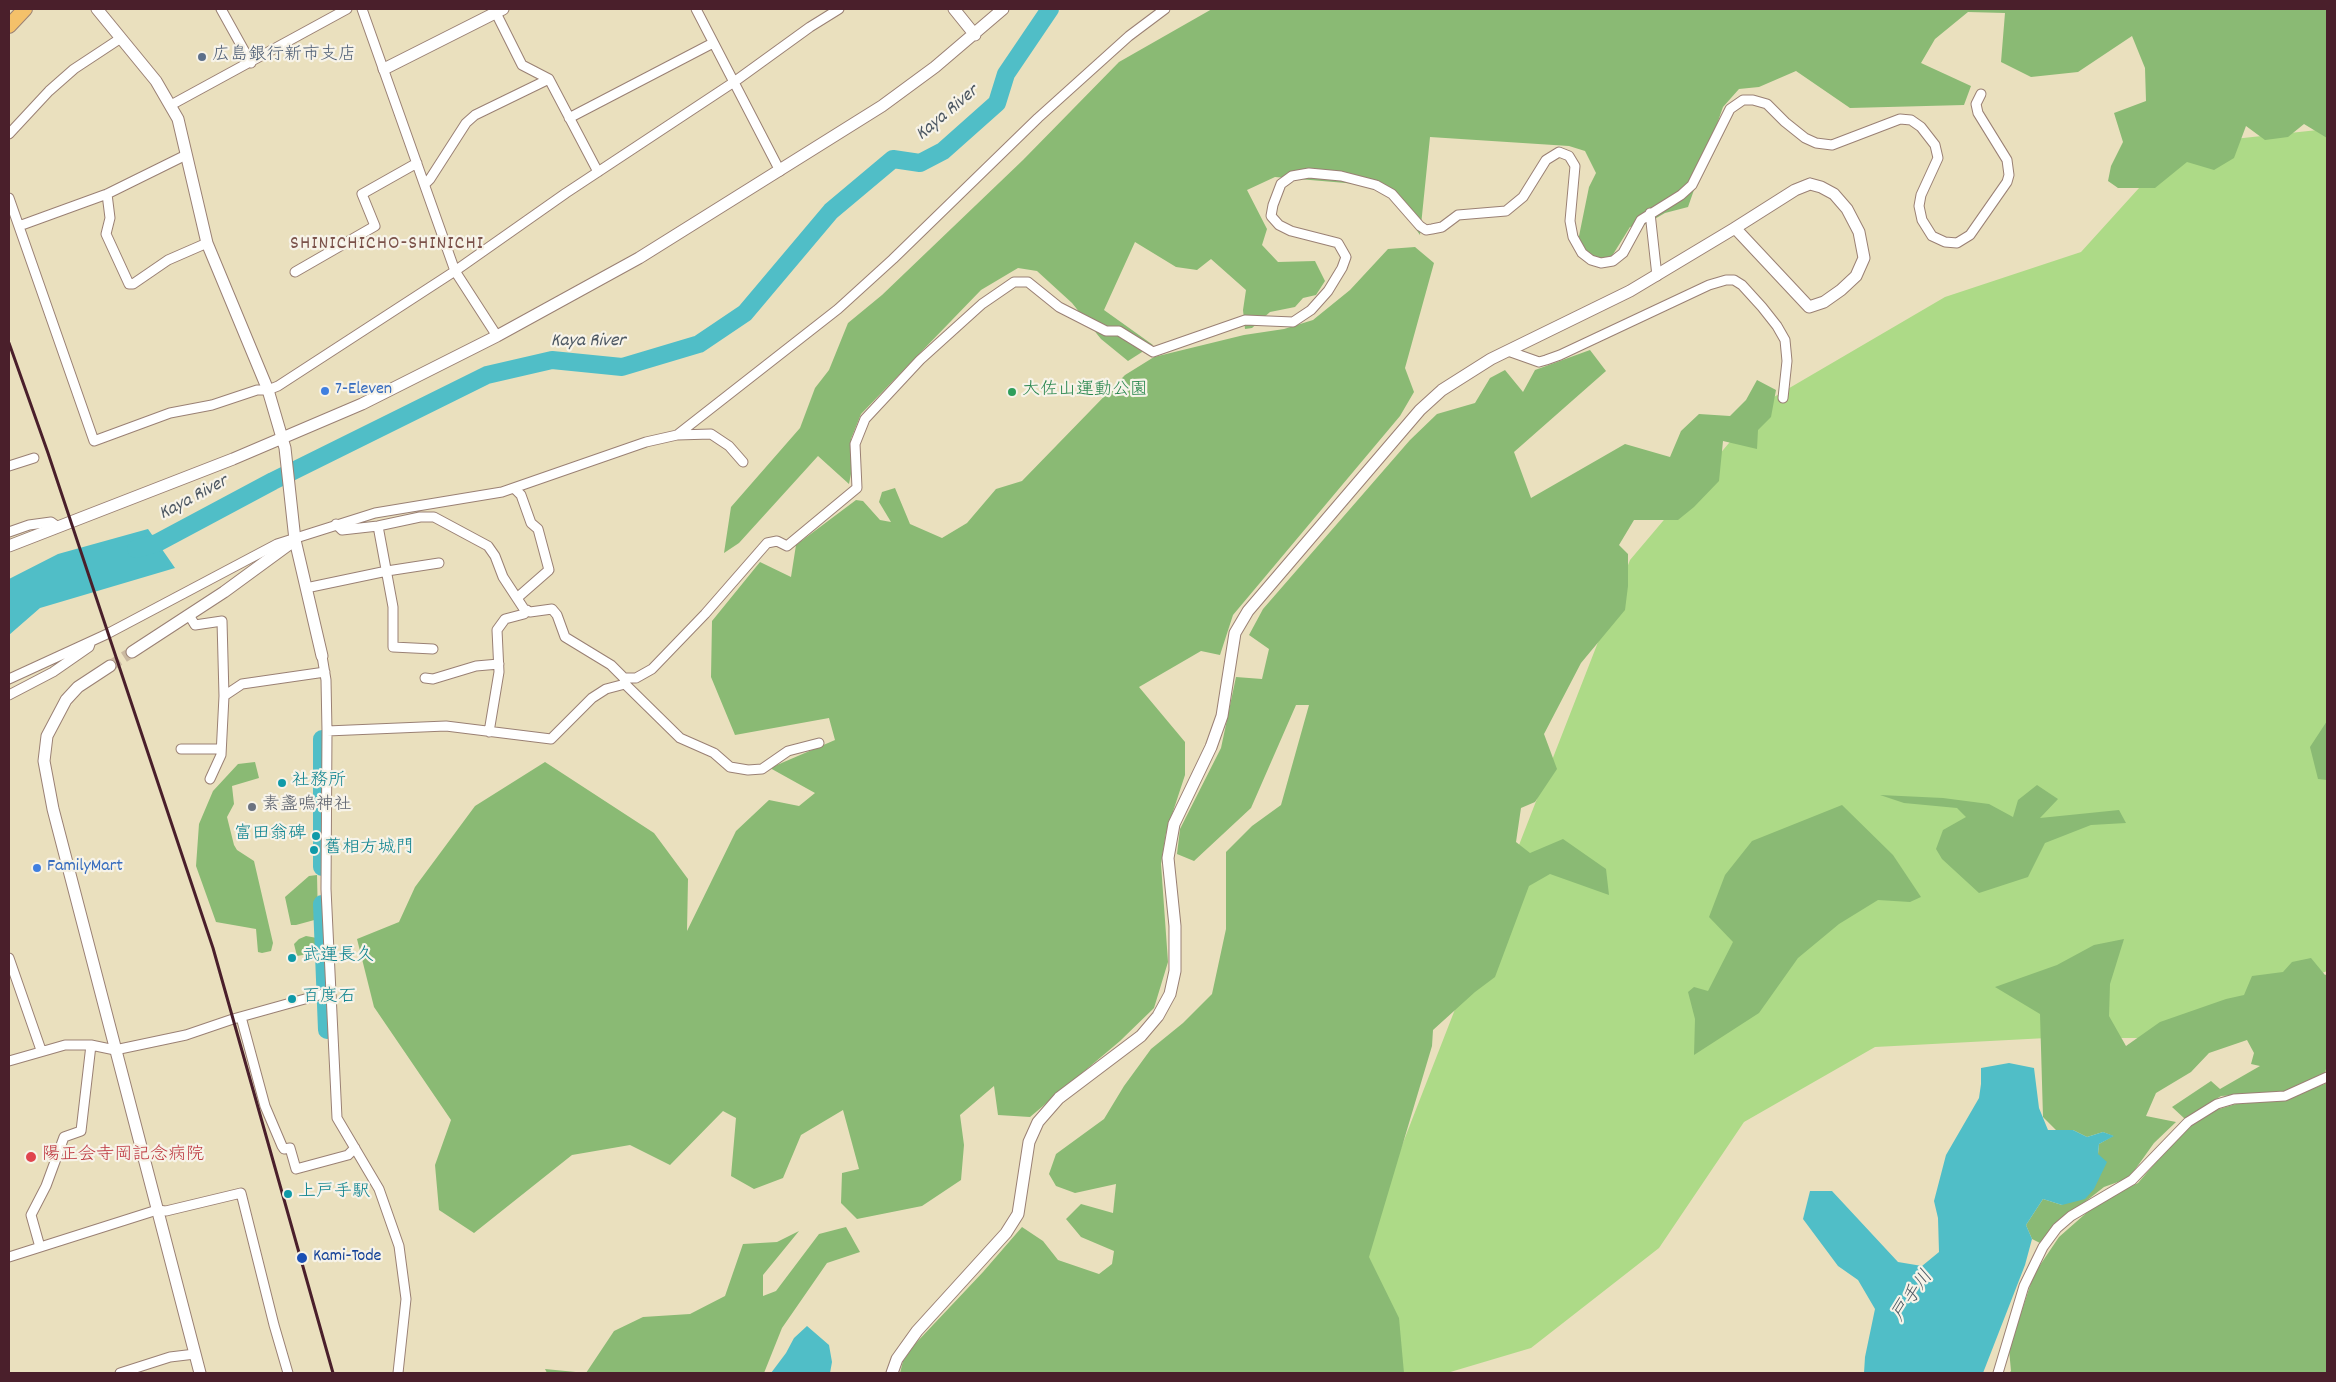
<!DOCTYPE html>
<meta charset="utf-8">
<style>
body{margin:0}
#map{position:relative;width:2336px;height:1382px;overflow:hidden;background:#eae0be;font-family:Dekko,sans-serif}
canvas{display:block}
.frame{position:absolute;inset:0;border:10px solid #4a1f2b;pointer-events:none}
</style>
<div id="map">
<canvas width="2336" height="1382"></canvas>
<div class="frame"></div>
</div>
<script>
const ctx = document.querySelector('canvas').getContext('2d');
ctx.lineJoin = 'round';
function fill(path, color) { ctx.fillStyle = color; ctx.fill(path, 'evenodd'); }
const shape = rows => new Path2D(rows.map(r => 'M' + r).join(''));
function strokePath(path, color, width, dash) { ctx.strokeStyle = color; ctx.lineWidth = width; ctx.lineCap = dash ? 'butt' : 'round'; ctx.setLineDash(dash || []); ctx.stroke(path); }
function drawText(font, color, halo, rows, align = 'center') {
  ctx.font = font + ' Dekko,"Klee One",sans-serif'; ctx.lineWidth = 4.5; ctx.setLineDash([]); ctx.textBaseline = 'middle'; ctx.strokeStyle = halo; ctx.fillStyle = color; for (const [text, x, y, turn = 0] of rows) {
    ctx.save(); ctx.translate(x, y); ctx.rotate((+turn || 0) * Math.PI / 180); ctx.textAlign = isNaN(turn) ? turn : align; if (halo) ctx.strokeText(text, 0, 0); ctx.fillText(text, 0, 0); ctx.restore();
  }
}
const green = shape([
 [2327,129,2327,971,2165,1038,2047,1038,1875,1047,1744,1122,1659,1248,1531,1348,1447,1373,1382,1373,1355,1266,1630,560,1762,404,1945,297,2081,252,2178,145]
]);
const forest = shape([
 [1212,9,2327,9,2327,138,2304,124,2288,137,2265,140,2246,126,2234,158,2214,170,2187,162,2155,188,2118,188,2108,181,2111,166,2123,142,2114,113,2146,101,2145,68,2132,36,2078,72,2031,77,2001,62,2005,13,1968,12,1935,39,1921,63,1971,86,1964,105,1850,108,1796,71,1759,87,1739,89,1723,107,1688,207,1665,213,1644,225,1630,227,1612,256,1595,266,1584,260,1578,241,1589,187,1596,173,1585,151,1569,146,1430,137,1420,235,1395,199,1369,185,1275,177,1247,190,1267,229,1262,245,1278,262,1315,261,1325,281,1316,295,1303,298,1295,307,1270,312,1252,328,1245,329,1243,310,1246,290,1211,259,1197,270,1176,267,1135,242,1104,310,1153,345,1128,361,1101,339,1072,303,1037,271,1018,268,981,290,861,414,851,439,852,469,849,484,818,456,739,543,724,553,731,507,800,428,815,388,829,370,848,323,882,295,1023,160,1119,62],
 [1415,247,1434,263,1405,368,1414,392,1400,416,1233,615,1220,655,1201,651,1139,687,1185,742,1185,775,1166,833,1161,864,1168,962,1154,1008,1120,1041,1030,1117,998,1115,994,1086,960,1115,964,1145,961,1180,922,1206,857,1219,841,1203,842,1173,859,1169,843,1110,801,1135,783,1178,754,1189,731,1176,736,1118,723,1111,670,1165,630,1145,572,1155,474,1233,439,1210,435,1165,451,1120,374,1007,357,939,399,922,415,887,475,806,545,762,654,833,688,879,687,931,736,831,769,800,799,806,815,793,770,768,835,740,829,718,735,735,711,677,712,621,760,562,791,577,796,545,856,500,863,501,880,520,891,522,879,502,882,492,895,488,910,524,942,538,967,523,996,489,1022,481,1125,375,1154,357,1244,335,1284,329,1313,320,1350,290,1388,249],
 [1590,350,1606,371,1514,452,1531,498,1625,444,1670,457,1681,431,1699,414,1730,416,1746,400,1757,380,1776,390,1771,417,1758,430,1757,449,1723,441,1719,481,1694,507,1678,520,1634,520,1619,545,1628,554,1628,586,1625,610,1581,663,1544,734,1557,769,1535,802,1521,808,1516,842,1530,853,1563,839,1606,869,1609,895,1550,874,1529,886,1495,977,1475,992,1433,1030,1432,1046,1369,1257,1399,1318,1404,1373,900,1373,903,1361,915,1344,983,1272,1022,1227,1043,1241,1058,1260,1099,1274,1112,1264,1114,1251,1081,1237,1066,1219,1081,1204,1113,1213,1116,1184,1075,1193,1056,1186,1049,1174,1056,1154,1104,1119,1124,1086,1151,1049,1183,1023,1212,994,1226,929,1226,852,1252,826,1281,805,1309,705,1296,705,1251,808,1194,861,1177,854,1180,829,1221,748,1236,677,1262,679,1269,649,1249,635,1263,609,1410,440,1437,414,1475,403,1490,378,1505,370,1523,392,1535,370],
 [2327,721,2327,780,2318,779,2310,747],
 [255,762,259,778,232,786,234,804,227,817,234,845,237,850,254,861,273,943,271,951,262,953,258,952,256,929,216,922,196,866,199,824,213,791,238,764],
 [2037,785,2058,799,2040,818,2119,810,2126,823,2091,825,2045,843,2028,877,1979,893,1942,859,1936,849,1943,830,1966,817,1957,808,1904,803,1880,795,1943,798,1989,804,2013,817,2018,800],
 [1842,805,1893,855,1921,897,1910,902,1878,900,1839,924,1798,958,1759,1013,1694,1055,1695,1019,1688,992,1694,987,1708,991,1733,942,1709,917,1725,875,1752,841],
 [317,875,318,919,296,925,291,925,285,897,309,876],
 [306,936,317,938,319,952,297,956,294,944,299,939],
 [2124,939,2110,984,2109,1016,2126,1046,2160,1022,2226,999,2244,995,2252,976,2283,972,2292,962,2311,958,2325,975,2327,974,2327,1064,2325,1074,2283,1092,2221,1096,2185,1119,2172,1107,2211,1081,2220,1089,2260,1066,2251,1064,2254,1053,2247,1040,2209,1053,2191,1072,2156,1093,2146,1116,2176,1122,2154,1143,2129,1178,2104,1187,2067,1216,2040,1243,2032,1239,2026,1225,2043,1199,2062,1205,2098,1154,2099,1144,2113,1136,2103,1132,2087,1137,2073,1130,2057,1131,2043,1117,2040,1014,1995,987,2057,965,2094,945],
 [2327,1083,2327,1373,2009,1373,2011,1371,2009,1349,2034,1274,2059,1237,2101,1200,2138,1183,2187,1126,2209,1112,2236,1104,2283,1100],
 [846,1227,860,1252,827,1263,782,1328,764,1373,547,1373,545,1369,586,1373,614,1331,643,1317,690,1314,725,1296,743,1244,777,1242,799,1231,763,1275,763,1296,776,1291,819,1234]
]);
const water = shape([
 [148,529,175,568,40,608,9,635,9,579,58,554],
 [2009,1063,2034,1068,2039,1108,2048,1130,2073,1130,2087,1137,2103,1132,2114,1136,2099,1144,2098,1154,2107,1162,2094,1189,2085,1199,2062,1205,2043,1199,2026,1225,2032,1239,2025,1265,1983,1373,1864,1373,1865,1357,1875,1309,1858,1280,1838,1266,1803,1219,1810,1191,1832,1191,1898,1262,1922,1266,1939,1252,1938,1218,1934,1201,1946,1155,1979,1098,1981,1084,1981,1068],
 [807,1326,829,1345,832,1362,830,1373,771,1373,786,1353,794,1338]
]);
const river = shape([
 [136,549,157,543,273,481,487,375,552,360,622,367,699,344,745,313,831,211,893,159,920,163,943,151,997,103,1006,74,1050,9],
 [322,867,322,739],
 [322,904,327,1030]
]);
const tertiaryTunnel = shape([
 [110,666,132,652]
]);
const minor = shape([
 [221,9,251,63],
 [362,9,455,271,497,336],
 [494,9,522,65,549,79,598,172],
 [696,9,780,171],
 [171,105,347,9],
 [569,118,713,43],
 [9,134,49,91,74,69,121,38],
 [425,184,430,179,466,123,475,115,549,79],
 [107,194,110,218,106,234,129,284,133,284,168,260,207,243],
 [9,198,94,441,170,413,212,405,257,390,268,390,278,386,455,271,566,193,734,82,810,27,839,9],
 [1650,213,1657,276],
 [19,226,107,194,186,155],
 [295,272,375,226,362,194,417,163],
 [1508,351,1539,362,1546,360,1560,355,1709,285,1726,280,1734,280,1742,285,1762,307,1777,326,1785,340,1787,361,1783,398],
 [677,435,838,309,893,259,1038,118,1129,36,1165,9],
 [9,466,34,458],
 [514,488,521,495,531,523,538,529,549,570,517,598],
 [378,526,393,607,393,647,433,649],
 [9,532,29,525,51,522,58,527],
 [306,588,387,571,439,563],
 [189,615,195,625,222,621,224,696],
 [322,656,326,680,327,731,326,889,337,1118,379,1189,399,1246,406,1299,398,1373],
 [425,678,433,679,476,666,499,664],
 [624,678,636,678,652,669,705,614,767,543,777,541,787,546,857,488,855,444,865,419,920,360,982,304,1014,282,1028,282,1059,307,1106,331,1119,331,1153,352,1245,320,1293,322,1311,310,1328,291,1342,268,1346,257,1338,243,1291,231,1279,225,1271,216,1273,205,1281,184,1292,176,1309,173,1341,176,1376,185,1392,194,1420,226,1426,230,1432,229,1442,227,1458,215,1506,211,1523,197,1546,160,1559,152,1569,156,1575,166,1570,221,1573,237,1582,253,1591,260,1601,263,1613,261,1623,253,1641,220,1681,195,1692,185,1730,109,1743,100,1753,100,1767,104,1785,122,1805,138,1816,143,1832,145,1900,119,1911,120,1921,127,1935,145,1938,158,1921,195,1919,206,1922,220,1932,236,1945,242,1957,243,1970,235,2007,182,2009,175,2007,160,1978,113,1976,104,1981,94],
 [9,679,107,634,277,544,375,513,502,492,646,442,677,435,711,434,729,446,743,462],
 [625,684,680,738,714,753,730,767,748,770,762,769,788,751,819,743],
 [9,695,53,672,89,647,90,644],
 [327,731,446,726,551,739,592,698,606,689,625,684,624,678,611,665,565,637,557,615,552,609,530,612,524,609,503,577,495,556,488,546,434,517,420,517,378,526,342,530,336,524],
 [489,732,499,672,497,630,505,619,524,614,527,610],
 [181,749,221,749],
 [210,779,221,755,224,696,242,684,325,672],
 [9,958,41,1050],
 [241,1017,265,1106,282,1146,284,1149,290,1148,296,1169,348,1155,355,1148],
 [9,1061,65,1045,91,1045,115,1050,186,1035,233,1019,330,992],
 [40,1247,31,1215,46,1186,64,1137,81,1131,91,1045],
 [9,1257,157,1210,166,1211,241,1193,274,1325,288,1373],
 [120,1373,170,1357,195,1354],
 [1998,1373,2024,1286,2043,1247,2057,1228,2071,1216,2132,1180,2188,1122,2217,1104,2234,1099,2285,1096,2327,1077]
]);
const tertiary = shape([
 [97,9,156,81,178,119,207,243,268,390,285,448,295,540,322,656],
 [954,9,975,35],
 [384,69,503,9],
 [1810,184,1821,187,1834,194,1847,209,1859,232,1864,258,1856,276,1841,290,1824,302,1809,307,1735,228,1795,190,1810,184],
 [9,546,233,459,362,404,497,336,639,258,882,106,935,67,1003,9],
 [132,652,224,592,295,540],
 [110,666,78,687,66,700,47,736,44,761,53,809,200,1373],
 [892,1373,897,1359,917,1331,1006,1233,1018,1214,1029,1142,1038,1122,1059,1098,1141,1036,1158,1016,1170,994,1175,971,1175,926,1168,858,1174,824,1211,747,1222,716,1235,633,1248,611,1420,410,1442,390,1491,359,1630,291,1735,228]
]);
const primary = shape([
 [9,26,25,9]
]);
const rail = shape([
 [9,343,48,453,213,948,333,1373]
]);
const markers = [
 [202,57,5,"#5c6f8a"],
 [325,391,5,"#3f7fe0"],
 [1012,392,5,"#2e9e5b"],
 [282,783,5,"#0f9aa8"],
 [252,807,5,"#6b7280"],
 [316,836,5,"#0f9aa8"],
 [314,850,5,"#0f9aa8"],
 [37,868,5,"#3f7fe0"],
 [292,958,5,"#0f9aa8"],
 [292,999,5,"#0f9aa8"],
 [31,1157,6,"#e0444e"],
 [288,1194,5,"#0f9aa8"],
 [302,1258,6,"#1a4fb4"]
];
const serviceNames = [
 ["広島銀行新市支店",212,57]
];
const shopNames = [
 ["7-Eleven",335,391],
 ["FamilyMart",47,868]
];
const leisureNames = [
 ["大佐山運動公園",1022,392]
];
const cultureNames = [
 ["社務所",292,783],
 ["富田翁碑",306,836,"right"],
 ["舊相方城門",324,850],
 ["武運長久",302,958],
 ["百度石",302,999],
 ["上戸手駅",298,1194]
];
const worshipNames = [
 ["素盞嗚神社",262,807]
];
const healthNames = [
 ["陽正会寺岡記念病院",42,1157]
];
const transitNames = [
 ["Kami-Tode",313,1258]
];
const waterNames = [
 ["Kaya River",948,114,-40],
 ["Kaya River",588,342],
 ["Kaya River",194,499,-28],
 ["戸手川",1914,1297,-55]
];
const quarterNames = [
 ["SHINICHICHO-SHINICHI",387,245]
];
fill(green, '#adda87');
fill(forest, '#8aba74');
fill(water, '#50bec7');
strokePath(river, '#50bec7', 18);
strokePath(tertiaryTunnel, '#cab9a1', 11, [11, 5.5]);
strokePath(minor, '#9a8074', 11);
strokePath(tertiary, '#9a8074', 13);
strokePath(primary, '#9a8074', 16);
strokePath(minor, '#fff', 9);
strokePath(tertiary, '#fff', 11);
strokePath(primary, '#f4c16a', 14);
strokePath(rail, '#4a1f2b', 3);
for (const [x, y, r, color] of markers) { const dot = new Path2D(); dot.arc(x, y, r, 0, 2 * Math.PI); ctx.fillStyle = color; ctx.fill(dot); strokePath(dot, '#f7f3e8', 2); }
drawText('18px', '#4e5e75', '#f7f3e8', serviceNames, 'left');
drawText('18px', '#366cbe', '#f7f3e8', shopNames, 'left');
drawText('18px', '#27864d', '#f7f3e8', leisureNames, 'left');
drawText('18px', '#0d838f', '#f7f3e8', cultureNames, 'left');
drawText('18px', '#5b616d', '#f7f3e8', worshipNames, 'left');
drawText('18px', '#be3a42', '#f7f3e8', healthNames, 'left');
drawText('18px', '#164399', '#f7f3e8', transitNames, 'left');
drawText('italic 19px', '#4c5762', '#f7f3e8', waterNames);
ctx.letterSpacing = '1px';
drawText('20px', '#7b524a', '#f7f3e8', quarterNames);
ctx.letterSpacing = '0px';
</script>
